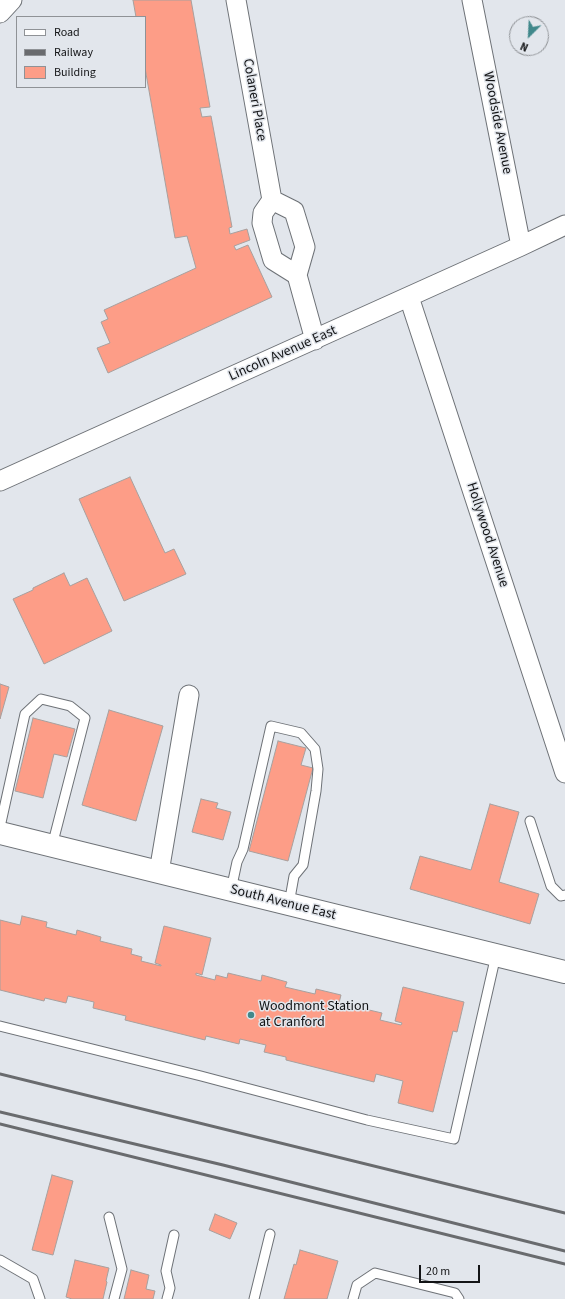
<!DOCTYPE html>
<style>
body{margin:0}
#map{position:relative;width:565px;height:1299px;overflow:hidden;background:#e2e6ec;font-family:"Source Sans 3",sans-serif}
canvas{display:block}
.legend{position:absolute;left:16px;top:16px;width:130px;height:72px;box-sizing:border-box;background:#e2e6ec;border:1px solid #8f9296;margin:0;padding:5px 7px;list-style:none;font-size:12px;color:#131416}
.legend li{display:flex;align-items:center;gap:8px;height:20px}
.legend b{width:20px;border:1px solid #8f9296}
.north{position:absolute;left:509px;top:16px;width:40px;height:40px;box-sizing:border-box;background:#e2e6ec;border:1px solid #8f9296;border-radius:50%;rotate:204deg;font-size:11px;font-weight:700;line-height:16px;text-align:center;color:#131416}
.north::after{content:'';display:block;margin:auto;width:14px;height:18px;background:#40888b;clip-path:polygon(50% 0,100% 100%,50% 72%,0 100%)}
.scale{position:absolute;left:419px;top:1265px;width:61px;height:18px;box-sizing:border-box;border:2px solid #131416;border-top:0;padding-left:5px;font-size:12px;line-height:14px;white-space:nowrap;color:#131416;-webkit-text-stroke:3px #e2e6ec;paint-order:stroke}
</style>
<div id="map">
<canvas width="565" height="1299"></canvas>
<ul class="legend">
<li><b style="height:5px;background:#fff"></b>Road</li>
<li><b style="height:5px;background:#696b6e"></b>Railway</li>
<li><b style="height:11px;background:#fd9d87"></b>Building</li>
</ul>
<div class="north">N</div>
<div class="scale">20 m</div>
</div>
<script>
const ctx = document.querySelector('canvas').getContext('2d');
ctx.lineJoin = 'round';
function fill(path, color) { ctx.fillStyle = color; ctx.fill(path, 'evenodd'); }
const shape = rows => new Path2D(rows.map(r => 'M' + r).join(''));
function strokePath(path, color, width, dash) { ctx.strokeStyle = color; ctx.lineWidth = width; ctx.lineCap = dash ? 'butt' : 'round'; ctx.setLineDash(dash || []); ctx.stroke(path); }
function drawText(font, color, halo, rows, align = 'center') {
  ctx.font = font + ' "Source Sans 3",sans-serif'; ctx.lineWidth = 3; ctx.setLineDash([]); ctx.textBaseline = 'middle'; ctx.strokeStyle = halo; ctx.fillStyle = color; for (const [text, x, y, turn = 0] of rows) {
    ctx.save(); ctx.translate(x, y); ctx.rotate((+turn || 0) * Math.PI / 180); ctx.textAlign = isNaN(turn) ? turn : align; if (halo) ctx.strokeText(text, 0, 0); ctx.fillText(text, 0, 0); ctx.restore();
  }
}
const building = shape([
 [133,0,191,0,210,107,200,108,202,117,211,116,232,227,229,228,230,234,247,229,250,240,234,246,236,250,248,245,272,297,108,373,97,348,110,343,101,322,108,319,104,310,196,268,187,236,175,238,145,68,145,17,136,17,133,0],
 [130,477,165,553,174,549,186,574,124,601,79,499,130,477],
 [64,573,70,586,87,578,112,631,44,664,13,599,33,590,33,588,64,573],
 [0,684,9,687,0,719,0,684],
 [109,710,163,726,136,821,82,805,109,710],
 [33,718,75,729,67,757,54,754,43,798,15,791,33,718],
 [278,741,306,748,301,765,313,768,288,861,249,851,278,741],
 [201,799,218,803,216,808,231,812,223,840,192,832,201,799],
 [490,804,519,812,499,882,539,894,530,924,410,889,420,856,471,870,490,804],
 [22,916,47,922,46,927,76,935,77,930,101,937,100,941,132,949,131,954,142,957,141,961,161,966,161,965,155,963,164,926,211,938,202,975,196,973,196,975,215,980,216,975,227,978,228,973,261,981,262,975,287,982,285,987,315,994,316,989,341,995,339,1003,382,1013,380,1020,401,1025,402,1023,395,1021,403,987,464,1002,457,1032,453,1031,433,1112,398,1103,403,1081,376,1074,374,1082,286,1060,286,1057,264,1052,266,1045,240,1039,239,1044,206,1036,205,1040,125,1020,126,1016,93,1008,94,1002,68,996,66,1003,45,998,44,1001,0,990,0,920,20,925,22,916],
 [52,1175,73,1181,53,1255,32,1250,52,1175],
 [215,1214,237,1223,230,1239,209,1230,215,1214],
 [300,1250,338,1261,327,1299,284,1299,294,1264,296,1265,300,1250],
 [75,1260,109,1268,106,1281,107,1282,103,1299,72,1299,66,1297,75,1260],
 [131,1270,149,1275,146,1289,155,1291,153,1299,124,1299,131,1270]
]);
const service = shape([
 [530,821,551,886,561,896,565,895],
 [0,827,25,714,41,699,70,706,85,718,52,846],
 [231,890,237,862,243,849,271,726,301,733,315,749,318,769,316,791,303,865,294,876,289,904],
 [0,1026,201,1076,367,1120,454,1139,496,955],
 [109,1217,122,1269,114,1299],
 [0,1260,33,1279,40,1299],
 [167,1299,170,1288,166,1271,174,1235],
 [254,1299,270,1234],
 [353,1299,357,1285,375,1273,455,1293,459,1299]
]);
const minor = shape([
 [236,0,272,200,263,213,262,223,273,260,297,275],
 [472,0,521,246],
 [0,13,12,0],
 [272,200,294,211,305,247,297,275,315,340],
 [409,297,565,773],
 [0,481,521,246,565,225],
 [159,872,189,695]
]);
const secondary = shape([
 [0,833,565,972]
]);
const rail = shape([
 [0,1074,565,1213],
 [0,1112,223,1165,565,1251],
 [0,1124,565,1264]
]);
const markers = [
 [251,1015,4,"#40888b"]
];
const streetNames = [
 ["Colaneri Place",254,100,80],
 ["Woodside Avenue",497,123,79],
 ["Lincoln Avenue East",283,354,-24],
 ["Hollywood Avenue",487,535,72],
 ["South Avenue East",283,903,14]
];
const poiNames = [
 ["Woodmont Station",259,1007],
 ["at Cranford",259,1023]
];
fill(building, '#fd9d87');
strokePath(building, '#a7a09e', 1);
strokePath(service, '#6e7277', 11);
strokePath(minor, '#6e7277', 21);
strokePath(secondary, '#6e7277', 24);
strokePath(service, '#fff', 9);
strokePath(minor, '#fff', 19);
strokePath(secondary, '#fff', 22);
strokePath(rail, '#696b6e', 3);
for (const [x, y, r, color] of markers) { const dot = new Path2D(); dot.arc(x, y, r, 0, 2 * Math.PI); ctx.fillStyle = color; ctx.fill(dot); strokePath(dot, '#e2e6ec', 1.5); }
drawText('14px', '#131416', '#e2e6ec', streetNames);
drawText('14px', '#131416', '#e2e6ec', poiNames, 'left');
</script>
